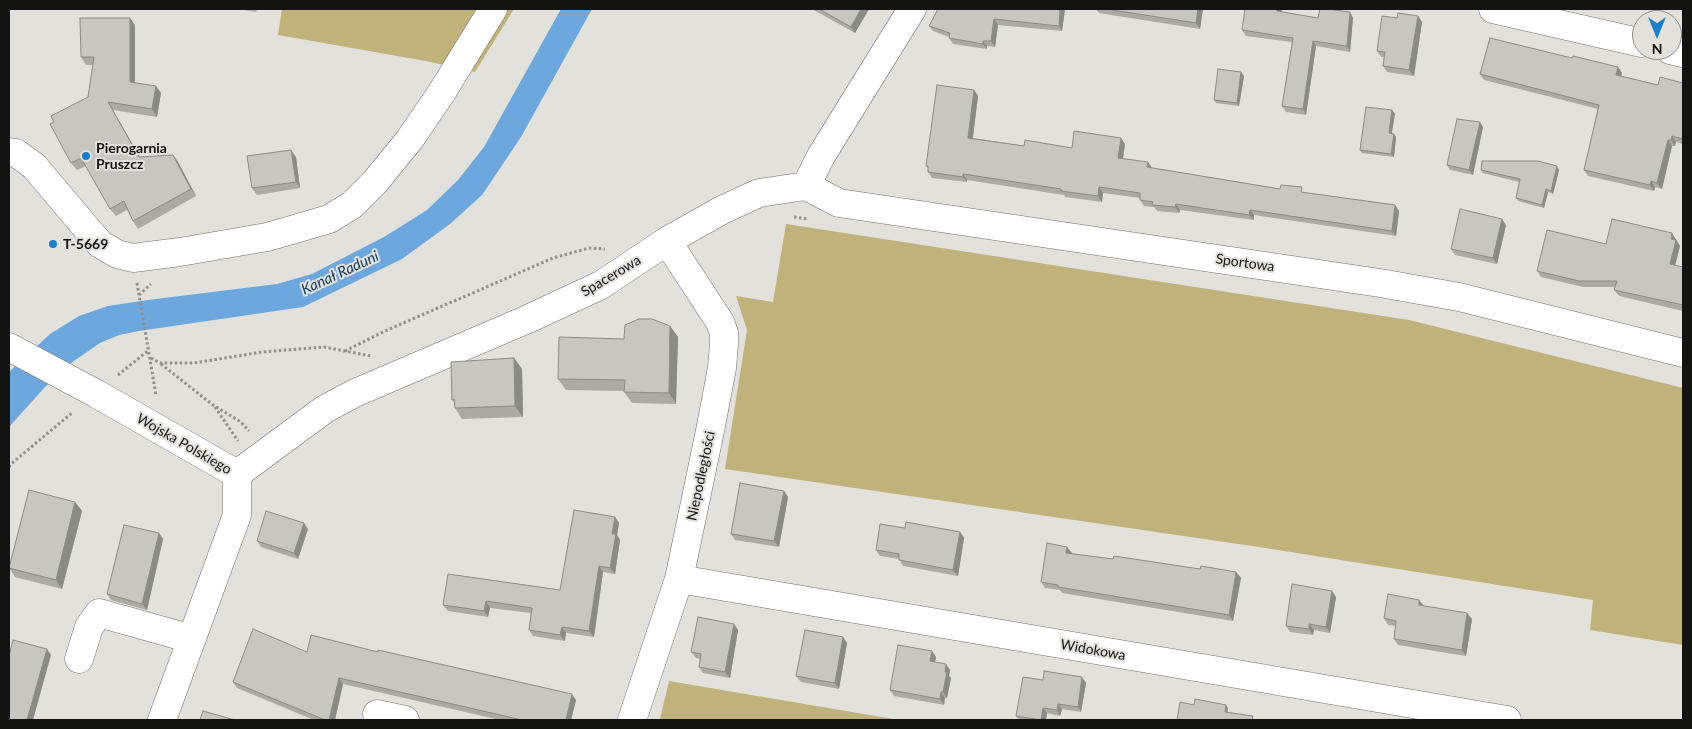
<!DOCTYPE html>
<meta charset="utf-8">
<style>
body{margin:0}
#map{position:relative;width:1692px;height:729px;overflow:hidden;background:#e2e1db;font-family:Lato,sans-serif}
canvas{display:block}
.frame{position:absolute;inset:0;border:10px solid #131311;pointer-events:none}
.north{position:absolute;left:1632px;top:10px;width:50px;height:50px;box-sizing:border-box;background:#e2e1db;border:1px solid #8f8f8a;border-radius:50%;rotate:180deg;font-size:14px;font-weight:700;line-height:20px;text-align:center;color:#131311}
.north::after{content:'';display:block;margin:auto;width:18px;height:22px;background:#197fca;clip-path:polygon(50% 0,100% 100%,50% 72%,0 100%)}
</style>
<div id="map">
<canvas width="1692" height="729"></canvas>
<div class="frame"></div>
<div class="north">N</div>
</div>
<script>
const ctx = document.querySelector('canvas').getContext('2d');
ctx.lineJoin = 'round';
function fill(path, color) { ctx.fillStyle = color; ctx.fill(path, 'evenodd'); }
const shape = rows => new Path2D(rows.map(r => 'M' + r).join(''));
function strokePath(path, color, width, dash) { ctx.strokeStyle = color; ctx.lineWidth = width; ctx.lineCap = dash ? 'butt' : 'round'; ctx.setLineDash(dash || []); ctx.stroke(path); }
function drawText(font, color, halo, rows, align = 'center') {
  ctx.font = font + ' Lato,sans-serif'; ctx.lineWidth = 4; ctx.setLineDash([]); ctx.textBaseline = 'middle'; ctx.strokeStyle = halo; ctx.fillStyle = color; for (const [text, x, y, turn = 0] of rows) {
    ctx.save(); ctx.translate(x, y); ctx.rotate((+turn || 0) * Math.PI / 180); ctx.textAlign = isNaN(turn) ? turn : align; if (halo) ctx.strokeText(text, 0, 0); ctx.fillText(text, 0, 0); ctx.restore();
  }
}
const green = shape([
 [282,9,514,9,475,72,426,61,278,35],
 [786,224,1409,320,1683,388,1683,645,1590,630,1593,600,1259,547,725,469,747,330,736,296,773,302],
 [669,681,899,720,664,720,660,719]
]);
const water = shape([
 [561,9,592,9,521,137,482,195,450,224,402,259,303,307,139,331,119,335,100,343,71,363,45,387,9,427,9,372,50,334,79,316,108,306,148,300,277,284,312,274,384,237,427,210,458,180,484,147]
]);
const path = shape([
 [794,217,808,219],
 [137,283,156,395],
 [139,295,151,284],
 [345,351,385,331,553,258,589,248,605,249],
 [151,358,160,363,194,363,262,352,324,347,371,356],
 [161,364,213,405,241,422,249,431],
 [118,375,149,350],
 [215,407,238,441],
 [9,467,11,464,73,412]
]);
const minor = shape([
 [1493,9,1642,43],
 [1670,50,1683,53],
 [9,152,16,153,34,166,100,244,117,254,133,258,180,252,267,237,295,229,329,219,352,205,375,182,410,139,442,92,493,9],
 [806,186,839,203,1380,283,1459,297,1683,353],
 [806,186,821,156,912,9],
 [9,347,97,394,237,474],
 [237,474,325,409,355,393,528,319,601,285,667,241,722,210,759,193,806,186],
 [679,579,1507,720],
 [79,659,89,627,99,613,192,639],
 [377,714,405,720],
 [162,720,237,515,237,474],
 [632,720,679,579,710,431,722,368,724,344,724,333,720,322,667,241]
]);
const wall = shape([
 [239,9,257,9,256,12],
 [812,9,869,9,855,33],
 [1065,9,1062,31,998,25,995,47,987,46,987,49,953,44,949,38,949,37,933,31,929,26],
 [1096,9,1203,9,1200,29,1099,13],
 [1245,9,1282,9,1282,12,1318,18,1350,12,1353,18,1350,52,1316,46,1306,115,1286,112,1282,106,1292,42,1246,36,1242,30],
 [1418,16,1422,22,1414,76,1387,72,1383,66,1384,57,1381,57,1377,51,1397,18],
 [130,18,135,25,135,83,156,86,161,93,157,117,113,110,140,157,173,155,178,162,196,196,138,229,133,221,127,210,116,216,110,209,86,166,77,170,71,163,88,97,93,65,86,65,81,57],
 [1572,58,1618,67,1622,73,1621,76,1658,85,1683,83,1683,144,1676,142,1675,146,1672,146,1662,189,1655,187,1654,191,1588,176,1584,170,1598,109,1484,80,1480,74],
 [1241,72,1244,76,1239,106,1216,103,1214,100],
 [974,90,978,96,973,138,1024,146,1072,148,1125,144,1123,159,1152,168,1305,193,1395,205,1399,211,1396,236,1254,215,1254,220,1180,210,1179,213,1157,211,1154,207,1144,206,1140,200,1140,198,1103,193,1102,202,1065,197,1064,195,967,180,967,182,932,178,928,172,928,168,926,166],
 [1392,110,1395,114,1392,133,1396,137,1394,157,1362,153,1360,150],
 [1483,127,1473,175,1450,170,1447,165],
 [296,157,300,188,257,195,252,188],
 [1481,170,1559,170,1553,194,1548,192,1544,208,1518,201,1516,198,1519,182,1483,173],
 [1506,225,1497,264,1455,255,1451,249],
 [1676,239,1676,241,1680,246,1675,265,1683,267,1683,311,1619,296,1614,290,1615,287,1583,287,1541,277,1537,271,1606,244],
 [670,326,678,337,676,404,632,403,624,392,624,391,566,390,558,379,624,339],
 [514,358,522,369,523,417,462,419,455,408,454,402,452,400],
 [784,491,788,497,779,547,735,540,731,534],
 [75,502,82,511,62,589,15,577,9,568],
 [615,517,619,523,617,535,620,540,615,574,603,572,594,637,566,633,565,641,533,636,529,630,531,613,490,608,488,617,448,611,443,605,560,590],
 [905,528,960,532,964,538,958,576,903,566,899,559,880,556,876,550],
 [308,529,298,559,261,547,257,541],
 [159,533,163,539,147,610,111,600,107,594],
 [1072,553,1071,554,1113,559,1200,569,1236,572,1241,578,1233,621,1062,593,1060,590,1045,588,1041,582],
 [1336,597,1330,633,1314,630,1313,635,1290,632,1286,626],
 [1424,606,1472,619,1466,656,1398,645,1394,639,1396,626,1388,625,1384,618],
 [734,624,738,630,730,678,703,673,699,667,700,659,696,658,691,652],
 [847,643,839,689,801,682,796,676],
 [932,651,936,657,935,662,950,670,949,676,951,678,947,698,945,698,944,705,894,696,890,690],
 [307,652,576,700,571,720,500,720,343,684,335,720,314,720,237,688,233,682],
 [1043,680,1086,683,1081,712,1062,709,1060,716,1047,713,1046,720,1019,720,1016,716]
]);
const shadedWall = shape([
 [861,9,869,9,855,33,851,27],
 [1060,9,1065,9,1062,31,1059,26],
 [1198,9,1203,9,1200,29,1196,23],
 [1277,9,1282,9,1281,16,1277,11],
 [1350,12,1353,18,1350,52,1347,46],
 [1418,16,1422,22,1414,76,1409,70],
 [130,18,135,25,135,90,130,82],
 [994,19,998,25,995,47,991,41],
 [983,41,987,46,987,49,983,44],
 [1313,41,1316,46,1306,115,1303,109],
 [1618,67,1622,73,1620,81,1616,75],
 [1241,72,1244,76,1239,106,1237,103],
 [156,86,161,93,157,117,152,109],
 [974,90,978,96,972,144,968,138],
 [108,102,113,110,144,165,139,157],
 [1392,110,1395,114,1391,136,1389,133],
 [1480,122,1483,127,1473,175,1469,170],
 [1394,134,1396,137,1394,157,1391,154],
 [1672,136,1676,142,1675,146,1671,140],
 [1121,138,1125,144,1122,164,1118,158],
 [1668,140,1672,146,1662,189,1657,183],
 [291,150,296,157,300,188,296,182],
 [173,155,178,162,196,196,191,189],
 [1148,162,1152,168,1147,167],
 [1557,166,1559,170,1553,194,1551,191],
 [963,174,967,180,967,182,963,177],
 [1651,181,1655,187,1654,191,1650,185],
 [1099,187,1103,193,1102,202,1098,196],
 [1546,189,1548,192,1544,208,1542,205],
 [1176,204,1180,210,1179,213,1175,207],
 [1395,205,1399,211,1396,236,1392,231],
 [1250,210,1254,215,1254,220,1249,215],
 [1502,219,1506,225,1497,264,1493,258],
 [1672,233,1680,246,1674,270,1670,264],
 [670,326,678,337,676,404,669,393],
 [514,358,522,369,523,417,515,406],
 [784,491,788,497,779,547,774,541],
 [75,502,82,511,62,589,56,580],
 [615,517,619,523,617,535,620,540,615,574,610,568,612,534],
 [304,523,308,529,298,559,294,553],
 [960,532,964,538,958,576,953,570],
 [159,533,163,539,147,610,142,604],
 [1067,547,1072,553,1071,559,1066,553],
 [599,566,603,572,594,637,589,631],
 [1236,572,1241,578,1233,621,1229,615],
 [1332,591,1336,597,1330,633,1326,627],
 [1419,600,1424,606,1419,605],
 [486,601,490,608,488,617,484,611],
 [1467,613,1472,619,1466,656,1462,650],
 [734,624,738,630,730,678,725,672],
 [1309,624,1314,630,1313,635,1309,629],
 [562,627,566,633,565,641,560,635],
 [843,637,847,643,839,689,835,683],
 [47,649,51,655,33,720,27,720],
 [932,651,936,657,934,667,930,661],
 [946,664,950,670,949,676,951,678,947,698,943,692],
 [1082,677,1086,683,1081,712,1078,707],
 [339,678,343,684,335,720,329,720],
 [941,692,945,698,944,705,940,699],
 [572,694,576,700,571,720,566,720],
 [1058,704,1062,709,1060,716,1057,710],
 [1226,705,1228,708,1227,715,1225,712],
 [1043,708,1047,713,1046,720,1041,720]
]);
const building = shape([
 [819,9,861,9,851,27,819,9],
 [938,9,1060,9,1059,26,994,19,991,41,983,41,983,44,949,38,950,33,929,26,938,9],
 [1106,9,1198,9,1196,23,1106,9],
 [1245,9,1277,9,1277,11,1318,18,1320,9,1328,9,1350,12,1347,46,1313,41,1303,109,1282,106,1293,38,1242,30,1245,9],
 [1398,13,1418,16,1409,70,1383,66,1385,52,1377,51,1382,16,1397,18,1398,13],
 [80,18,130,18,130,82,156,86,152,109,108,102,139,157,173,155,191,189,133,221,124,201,110,209,81,158,71,163,50,124,54,122,51,116,88,97,94,57,81,57,80,18],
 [1490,38,1572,58,1573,56,1618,67,1616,75,1658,85,1660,77,1683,83,1683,139,1672,136,1671,140,1668,140,1657,183,1651,181,1650,185,1584,170,1599,105,1480,74,1490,38],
 [1218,69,1241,72,1237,103,1214,100,1218,69],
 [937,85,974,90,968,138,1024,146,1025,140,1072,148,1074,131,1121,138,1118,158,1148,162,1147,167,1280,189,1281,185,1302,187,1301,192,1395,205,1392,231,1250,210,1249,215,1176,204,1175,207,1152,205,1153,202,1140,200,1140,193,1099,187,1098,196,1061,191,1061,189,963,174,963,177,928,172,928,166,926,166,937,85],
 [1366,107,1392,110,1389,133,1394,134,1391,154,1360,150,1366,107],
 [1457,119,1480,122,1469,170,1447,165,1457,119],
 [291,150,296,182,252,188,247,156,291,150],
 [1482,161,1538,161,1557,166,1551,191,1546,189,1542,205,1516,198,1520,179,1481,170,1482,161],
 [1460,209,1502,219,1493,258,1451,249,1460,209],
 [1612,219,1672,233,1671,239,1676,240,1670,264,1683,267,1683,305,1614,290,1617,281,1579,281,1537,271,1547,230,1606,244,1612,219],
 [639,319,652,319,670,326,669,393,624,392,625,380,558,379,559,337,624,339,625,325,639,319],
 [514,358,515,406,455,408,454,399,452,400,451,362,514,358],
 [740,483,784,491,774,541,731,534,740,483],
 [29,490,75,502,56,580,9,568,29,490],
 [574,510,615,517,612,534,616,534,610,568,599,566,589,631,562,627,560,635,529,630,532,608,486,601,484,611,443,605,448,574,560,590,574,510],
 [266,511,304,523,294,553,257,541,266,511],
 [906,522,960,532,953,570,899,560,899,554,876,550,880,524,905,528,906,522],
 [124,525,159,533,142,604,107,594,124,525],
 [1047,543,1067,547,1066,553,1113,559,1114,556,1200,569,1201,566,1236,572,1229,615,1058,587,1058,585,1041,582,1047,543],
 [1292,584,1332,591,1326,627,1309,624,1309,629,1286,626,1292,584],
 [1388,594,1419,600,1419,605,1467,613,1462,650,1394,639,1396,621,1384,618,1388,594],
 [698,617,734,624,725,672,699,667,701,654,691,652,698,617],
 [253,629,307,652,311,635,378,652,378,650,572,694,566,720,522,720,339,678,329,720,325,720,233,682,253,629],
 [805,630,843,637,835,683,796,676,805,630],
 [13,640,47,649,27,720,9,720,9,656,13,640],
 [898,645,932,651,930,661,946,664,945,672,947,672,943,692,941,692,940,699,890,690,898,645],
 [1044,671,1082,677,1078,707,1058,704,1057,710,1043,708,1041,720,1016,716,1023,677,1043,680,1044,671],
 [1195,699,1226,705,1225,712,1253,716,1252,720,1177,720,1180,702,1194,705,1195,699],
 [203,711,235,720,200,720,203,711]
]);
const markers = [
 [86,156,5,"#197fca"],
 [53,244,5,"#197fca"]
];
const poiNames = [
 ["Pierogarnia",96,148],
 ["Pruszcz",96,164],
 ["T-5669",63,244]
];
const streetNames = [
 ["Sportowa",1245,263,8],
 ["Spacerowa",611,276,-31],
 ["Wojska Polskiego",184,444,30],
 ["Niepodległości",701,476,-78],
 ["Widokowa",1093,650,10]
];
const waterNames = [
 ["Kanał Raduni",340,273,-25]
];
fill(green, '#c0b27a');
fill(water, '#6ca7dd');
strokePath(minor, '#72716c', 29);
strokePath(path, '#91908c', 3, [2.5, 2.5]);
strokePath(minor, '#fff', 28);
fill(wall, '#abaaa5');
fill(shadedWall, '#8b8b86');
fill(building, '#c7c6c0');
strokePath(building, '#8b8b86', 1);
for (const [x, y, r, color] of markers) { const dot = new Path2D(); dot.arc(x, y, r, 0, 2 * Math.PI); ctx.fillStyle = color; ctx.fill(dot); strokePath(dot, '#e2e1db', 2); }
drawText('bold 14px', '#131311', '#e2e1db', poiNames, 'left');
drawText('14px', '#131311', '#e2e1db', streetNames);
drawText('italic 15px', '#123e62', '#e2e1db', waterNames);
</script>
